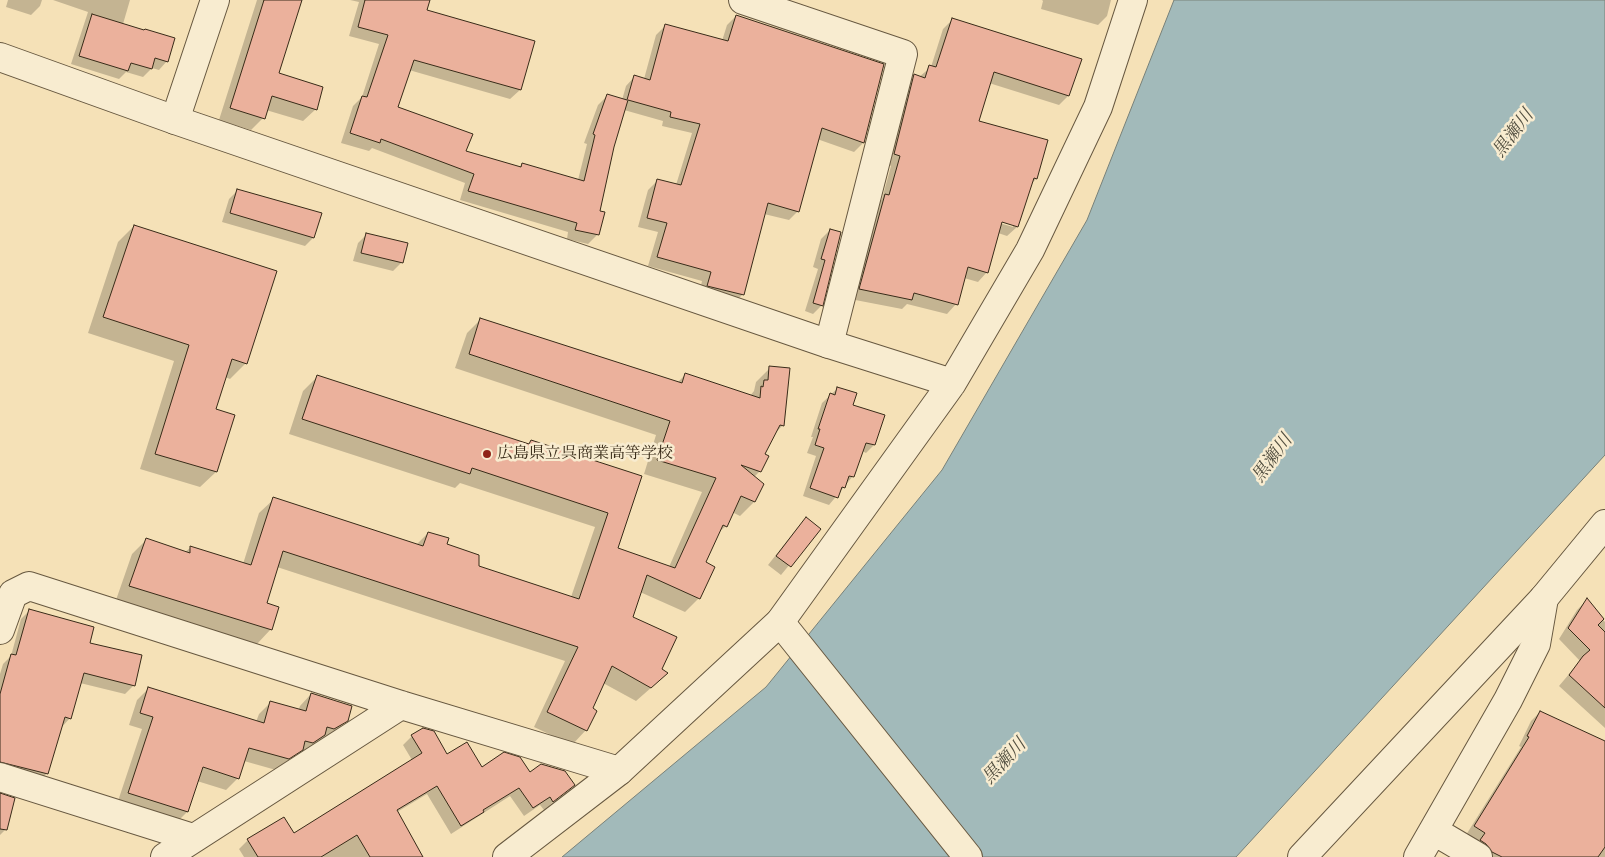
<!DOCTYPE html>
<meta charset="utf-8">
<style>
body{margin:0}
canvas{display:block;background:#f5e1b7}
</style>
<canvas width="1605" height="857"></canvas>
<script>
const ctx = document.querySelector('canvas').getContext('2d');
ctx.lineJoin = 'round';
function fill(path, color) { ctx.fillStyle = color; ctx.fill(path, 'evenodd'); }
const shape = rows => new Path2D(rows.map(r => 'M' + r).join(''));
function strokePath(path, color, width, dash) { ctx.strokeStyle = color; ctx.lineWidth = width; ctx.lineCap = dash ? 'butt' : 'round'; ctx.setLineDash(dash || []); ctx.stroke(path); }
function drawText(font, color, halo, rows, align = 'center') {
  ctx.font = font + ' Cardo,"Noto Serif JP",serif'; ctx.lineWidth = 5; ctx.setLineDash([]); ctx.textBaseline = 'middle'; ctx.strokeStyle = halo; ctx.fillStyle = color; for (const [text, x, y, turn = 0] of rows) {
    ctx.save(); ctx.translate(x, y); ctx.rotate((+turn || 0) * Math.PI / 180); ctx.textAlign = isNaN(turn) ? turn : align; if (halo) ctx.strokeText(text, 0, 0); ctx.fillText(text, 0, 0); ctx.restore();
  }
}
const water = shape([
 [1174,0,1605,0,1605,455,1236,857,562,857,766,687,942,470,1087,220,1174,0]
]);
const shadow = shape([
 [8,0,42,0,40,6,31,15,6,7],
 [53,0,130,0,123,24,167,61,159,70,152,68,143,77,126,72,119,79,71,64,88,12],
 [257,0,301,0,277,74,316,109,303,121,266,110,263,118,251,130,219,120],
 [350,0,429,0,426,11,534,42,520,90,510,99,409,70,397,108,465,152,519,168,522,164,578,180,587,144,584,143,598,105,607,96,622,100,626,86,635,76,644,79,656,35,665,26,722,41,727,25,736,16,863,143,854,152,817,139,798,211,789,220,764,214,743,294,734,303,699,295,702,281,648,266,658,232,638,227,648,190,657,181,676,185,692,133,662,126,663,121,624,110,613,147,598,212,603,213,597,235,588,244,567,239,568,232,460,200,465,183,372,148,369,151,341,143,353,106,362,97,379,44,349,36,359,2],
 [1042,0,1111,0,1107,16,1098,25,1041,9,1043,1],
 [952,20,1080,60,1068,96,1059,105,989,83,977,122,1036,179,1031,184,1017,227,1007,236,998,233,987,272,978,282,964,278,956,304,947,314,907,304,902,309,850,299,876,205,882,199,891,166,885,163,905,85,914,75,919,77,931,67,943,29],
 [997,219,1013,225,1013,227,996,222],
 [238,190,313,238,305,246,222,222,229,199],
 [134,226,246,363,230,379,225,377,215,410,233,415,216,472,200,487,140,469,174,361,88,333,118,242],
 [830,230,822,305,813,314,805,311,818,269,813,267,821,239],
 [367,234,402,262,393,271,353,261,358,243],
 [481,319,677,383,685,375,750,396,754,391,756,382,770,368,783,425,774,434,764,455,760,471,754,477,763,484,754,502,740,516,732,512,726,526,718,533,704,563,699,598,685,612,640,592,632,618,652,687,636,701,603,683,591,709,586,730,572,745,534,727,565,661,277,567,265,604,271,629,257,644,116,600,132,554,146,540,185,552,190,548,243,564,259,513,274,499,416,545,428,533,478,567,571,597,595,527,460,483,455,488,289,434,303,391,317,377,527,445,531,441,641,477,617,549,669,567,702,492,644,474,656,435,455,368,467,333],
 [838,388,852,406,874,445,866,453,862,451,853,476,829,505,803,496,816,456,807,453,813,437,811,437,822,403],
 [798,527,819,529,781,575,768,565],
 [1587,600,1605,622,1605,728,1559,686,1580,661,1559,639,1577,610],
 [29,611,88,643,134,685,125,694,80,683,70,718,61,728,47,773,39,782,0,771,0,674,3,664,11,656,21,619],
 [149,688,256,722,259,714,270,703,298,711,300,706,311,694,347,720,335,732,322,740,319,740,312,747,300,755,297,754,289,761,276,770,244,761,238,778,226,790,197,781,187,812,176,823,117,804,142,729,129,725,137,700],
 [1540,712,1605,743,1605,857,1481,857,1466,835,1521,747,1519,746,1531,721],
 [423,729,447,755,482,769,530,773,573,785,544,810,540,805,524,816,510,796,451,834,427,794,397,812,422,857,244,857,239,849,248,840,293,835,412,760,403,745,412,736],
 [0,795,14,799,5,830,0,835]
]);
const building = shape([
 [264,0,302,0,279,73,323,87,317,110,272,96,265,119,230,108,264,0],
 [365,0,430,0,427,10,535,41,521,90,414,60,398,107,473,134,466,151,521,167,522,163,584,181,595,135,593,134,607,94,627,100,634,75,650,80,665,24,728,41,736,15,884,64,864,143,822,128,799,212,768,203,744,295,707,286,711,272,657,257,667,223,647,218,657,179,681,185,700,124,670,117,671,112,628,100,614,147,600,211,605,212,599,235,575,230,577,223,468,191,474,174,381,139,380,143,350,133,362,96,367,97,388,35,358,27,365,0],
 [92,14,144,30,145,29,175,38,168,62,155,58,152,69,131,63,128,71,79,56,92,14],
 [952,18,1082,59,1069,96,994,72,979,121,1048,140,1037,179,1034,178,1018,227,1002,222,988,273,968,267,958,305,914,293,912,300,859,289,885,194,889,195,900,156,894,154,914,74,925,78,929,65,936,67,952,18],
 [237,189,322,213,314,238,230,213,237,189],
 [134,225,277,271,247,364,232,359,216,409,235,415,217,472,155,454,189,345,103,317,134,225],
 [830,229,841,232,823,306,813,303,825,260,821,259,830,229],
 [366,233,408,243,403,263,361,253,366,233],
 [480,318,682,383,685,373,760,398,761,386,763,387,764,380,768,380,769,366,790,368,784,426,780,425,765,454,769,456,761,472,741,465,764,484,755,502,741,496,727,527,723,525,706,562,715,567,700,599,647,575,633,617,677,637,662,669,668,673,651,688,612,666,593,708,597,711,587,731,547,712,578,647,283,551,267,603,279,607,272,630,129,586,146,538,190,553,190,546,251,565,273,497,423,546,428,532,449,538,447,544,479,555,479,566,579,599,608,513,472,468,470,474,302,419,317,375,529,444,531,440,642,476,618,548,675,568,716,478,657,460,670,421,469,354,480,318],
 [837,387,857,393,853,405,885,415,875,445,866,443,854,477,849,476,845,488,842,487,838,498,810,488,824,448,815,445,820,429,818,429,830,393,835,395,837,387],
 [806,517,821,529,791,567,776,556,806,517],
 [1587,598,1604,619,1598,625,1605,632,1605,708,1569,675,1583,656,1590,650,1568,628,1587,598],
 [29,609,94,627,90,643,142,655,135,686,84,673,71,719,65,717,48,774,0,762,0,694,11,654,16,655,29,609],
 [148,687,264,723,270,701,306,711,311,693,352,706,348,721,334,729,327,727,325,735,313,743,305,741,303,750,289,759,249,748,239,779,203,767,188,812,128,793,153,717,140,713,148,687],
 [1540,711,1605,741,1605,847,1598,857,1502,857,1492,852,1486,844,1480,840,1485,833,1474,826,1529,737,1527,736,1540,711],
 [423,728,434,731,447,754,467,742,482,767,504,752,520,757,530,772,541,764,565,771,575,785,553,802,550,797,533,808,519,788,483,810,484,812,461,826,437,786,397,810,423,857,370,857,357,835,321,857,258,857,247,839,284,817,294,833,422,753,411,735,423,728],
 [0,793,15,798,7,830,0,829,0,793]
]);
const minor = shape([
 [743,0,903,54,829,344],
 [175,120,215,0],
 [780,622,968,857],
 [0,630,13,594,29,586,401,705,619,771],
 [0,777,193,838],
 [1434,831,1478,857],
 [165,857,401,705],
 [1418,857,1508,700,1536,644,1544,598]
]);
const tertiary = shape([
 [0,57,175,120,829,344,952,383],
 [507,857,619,771,780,622,952,383,1030,250,1098,107,1133,0],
 [1302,857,1544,598,1605,524]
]);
const markers = [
 [487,454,5,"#8f2418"]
];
const poiNames = [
 ["広島県立呉商業高等学校",497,454]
];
const waterNames = [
 ["黒瀬川",1514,134,-53],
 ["黒瀬川",1273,459,-54],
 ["黒瀬川",1005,762,-47]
];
fill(water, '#a2baba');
strokePath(water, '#788179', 1);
fill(shadow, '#0003');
fill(building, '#ebb19c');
strokePath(building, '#382b18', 1);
strokePath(minor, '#675840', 30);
strokePath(tertiary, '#675840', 30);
strokePath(minor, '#f8ecd0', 28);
strokePath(tertiary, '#f8ecd0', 28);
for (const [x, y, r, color] of markers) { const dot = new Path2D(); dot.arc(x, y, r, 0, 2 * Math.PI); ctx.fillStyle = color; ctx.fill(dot); strokePath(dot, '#f8ecd0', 2); }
drawText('16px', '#382b18', '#f8ecd0', poiNames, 'left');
drawText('italic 18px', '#524f40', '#f8ecd0', waterNames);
</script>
